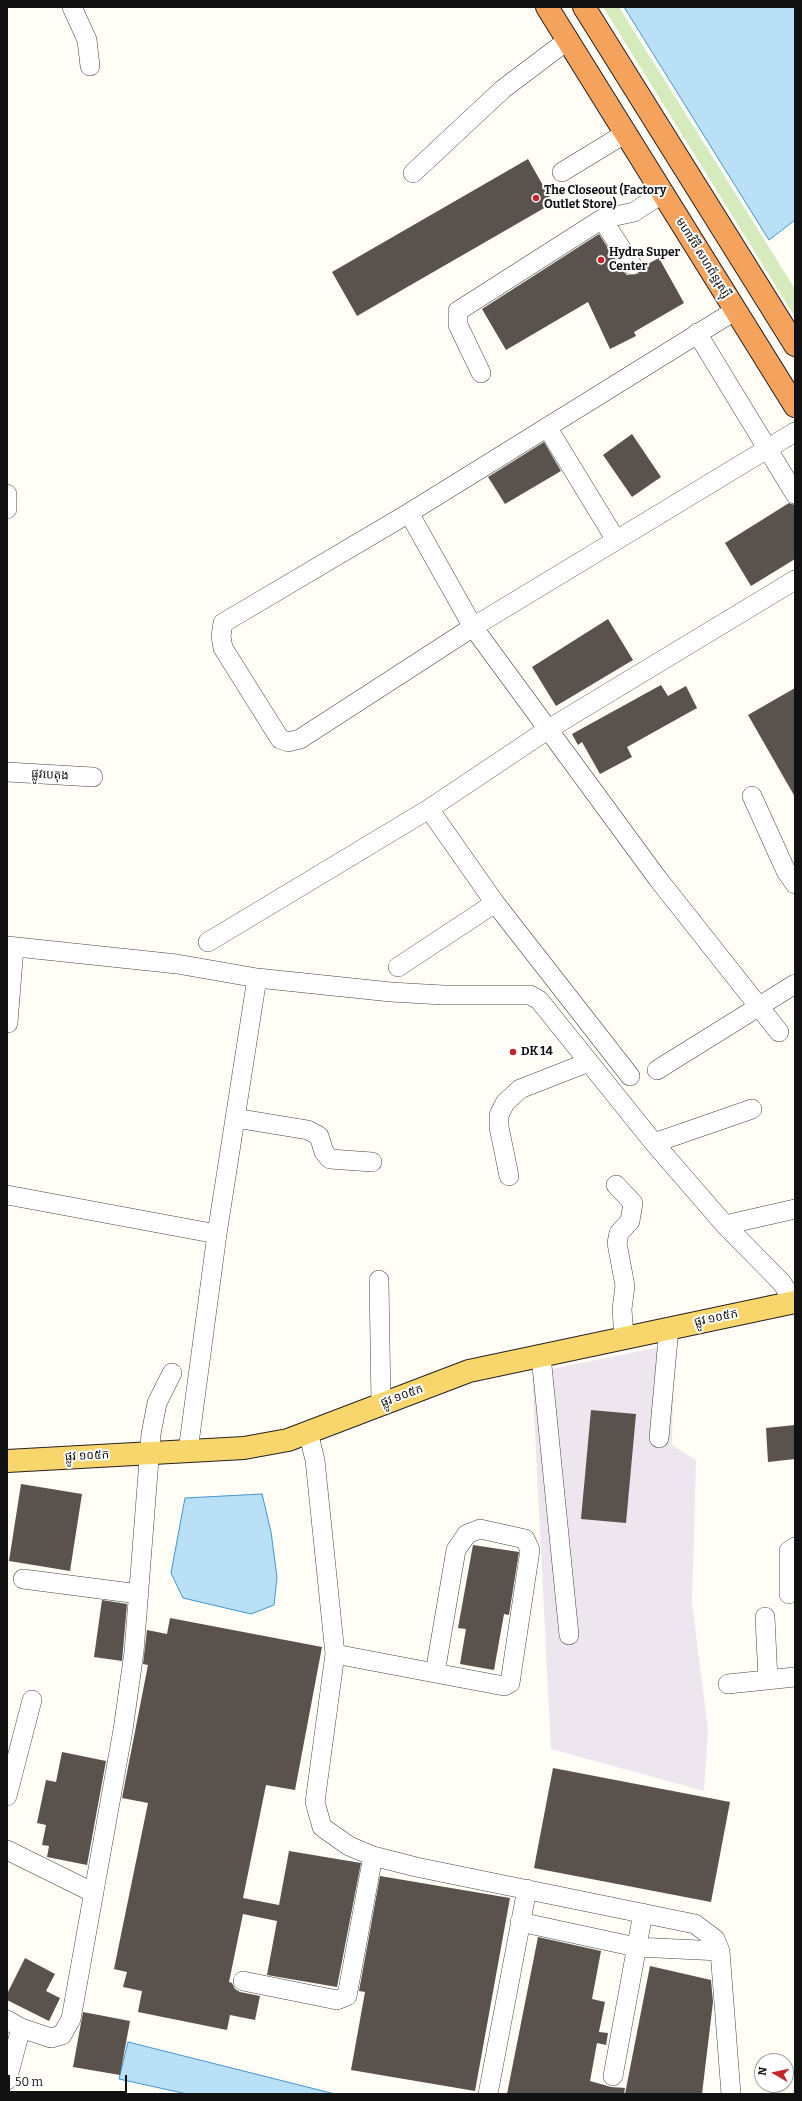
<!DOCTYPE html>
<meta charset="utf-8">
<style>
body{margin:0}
#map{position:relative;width:802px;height:2101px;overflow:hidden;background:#fffdf5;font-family:Bitter,serif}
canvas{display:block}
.frame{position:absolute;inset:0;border:8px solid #111;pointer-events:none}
.north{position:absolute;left:754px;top:2053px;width:40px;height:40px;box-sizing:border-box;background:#fff;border:1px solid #a0a0a0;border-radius:50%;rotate:279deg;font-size:11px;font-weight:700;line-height:16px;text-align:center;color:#111}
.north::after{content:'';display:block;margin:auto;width:14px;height:18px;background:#c4262e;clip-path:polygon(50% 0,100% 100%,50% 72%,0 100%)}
.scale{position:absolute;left:8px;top:2075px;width:119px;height:18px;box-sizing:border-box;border:2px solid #111;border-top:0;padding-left:5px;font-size:12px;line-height:14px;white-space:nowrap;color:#111;-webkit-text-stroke:3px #fff;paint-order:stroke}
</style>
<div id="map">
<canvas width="802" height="2101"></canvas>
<div class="frame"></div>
<div class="north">N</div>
<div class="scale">50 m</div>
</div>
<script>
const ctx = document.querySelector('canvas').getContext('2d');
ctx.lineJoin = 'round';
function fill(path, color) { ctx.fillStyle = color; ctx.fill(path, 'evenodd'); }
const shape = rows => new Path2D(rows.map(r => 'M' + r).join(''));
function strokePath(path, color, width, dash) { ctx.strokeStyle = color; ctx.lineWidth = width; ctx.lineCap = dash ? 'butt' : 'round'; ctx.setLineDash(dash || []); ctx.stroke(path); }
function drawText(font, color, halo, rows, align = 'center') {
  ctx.font = font + ' Bitter,"Noto Sans Khmer",serif'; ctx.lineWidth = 4; ctx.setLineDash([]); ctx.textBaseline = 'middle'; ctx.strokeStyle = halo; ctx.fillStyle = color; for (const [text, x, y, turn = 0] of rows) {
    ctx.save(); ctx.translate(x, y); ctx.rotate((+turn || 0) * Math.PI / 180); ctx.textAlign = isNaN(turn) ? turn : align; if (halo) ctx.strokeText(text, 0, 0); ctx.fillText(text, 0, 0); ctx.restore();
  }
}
const industrial = shape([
 [674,1344,672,1445,696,1460,692,1603,708,1730,704,1791,551,1749,532,1373]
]);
const green = shape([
 [603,7,619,7,795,289,795,317]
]);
const water = shape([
 [624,7,795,7,795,220,769,240,624,7],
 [262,1494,271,1532,277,1577,274,1605,251,1614,183,1598,171,1573,185,1498,262,1494],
 [128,2042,335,2094,187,2094,119,2079,128,2042]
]);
const building = shape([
 [528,159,553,203,357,316,332,272],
 [599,234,623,271,627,275,638,274,642,267,659,258,684,303,634,332,636,336,610,349,588,302,506,350,482,309],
 [632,434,661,477,632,497,603,455],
 [544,442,561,471,505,504,488,477],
 [789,503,795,505,795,559,751,586,725,543],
 [608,619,633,660,556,706,532,667],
 [661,685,668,696,686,686,697,708,627,747,632,757,600,774,582,742,578,745,572,734],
 [795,688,795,797,748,715],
 [591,1410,636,1414,626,1523,581,1519],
 [795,1425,795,1459,768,1462,766,1428],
 [21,1484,82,1494,70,1571,9,1561],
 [473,1545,519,1552,509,1615,504,1614,494,1670,460,1664,466,1629,458,1628],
 [102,1600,127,1604,122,1661,94,1657],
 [170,1618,322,1647,295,1790,266,1785,243,1898,279,1905,289,1851,361,1863,337,1987,267,1975,277,1921,243,1914,229,1982,232,1983,235,1989,240,1992,260,1996,255,2020,230,2015,227,2030,138,2012,142,1991,123,1987,127,1972,114,1969,148,1803,122,1798,148,1665,143,1664,147,1630,167,1634],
 [62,1752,106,1761,87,1865,47,1857,49,1846,42,1845,46,1825,37,1823,46,1780,56,1782],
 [553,1768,730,1802,711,1902,534,1868],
 [380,1876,510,1898,475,2091,351,2070,365,1992,359,1991],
 [538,1937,601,1951,592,1999,605,2002,599,2032,608,2033,606,2045,597,2043,590,2081,611,2087,625,2088,624,2094,507,2094],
 [25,1958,55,1974,46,1991,60,1998,49,2021,7,2000,7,1994],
 [650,1966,711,1980,713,2002,702,2094,625,2094],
 [83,2012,130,2021,120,2075,73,2067]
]);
const minor = shape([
 [72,7,87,40,90,66],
 [562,172,626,133],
 [413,173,503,89,568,40],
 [602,219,632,265],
 [736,310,409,513,223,623,221,636,223,648,280,739,288,742,300,739,473,627,795,432],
 [697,333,795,494],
 [481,373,458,325,458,311,602,219,634,212,663,193],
 [547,427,616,540],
 [7,494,7,509],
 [409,513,473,627,658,879,779,1032],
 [7,772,93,777],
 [752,796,786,871,795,884],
 [429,809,495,903,630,1076],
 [208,942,429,809,547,730,795,580],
 [7,946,177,964,257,978,391,992,443,995,530,995,539,1000,654,1143,725,1225,782,1283,794,1302],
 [398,967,495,903],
 [8,1023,14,947],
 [657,1070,795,984],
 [235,1118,308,1130,319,1136,324,1152,330,1159,372,1162],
 [654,1143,752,1109],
 [509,1176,499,1127,499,1115,505,1103,520,1089,589,1062],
 [616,1185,633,1203,630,1221,619,1233,617,1243,625,1286,622,1309,624,1338],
 [7,1195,217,1234],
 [725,1225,795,1209],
 [379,1280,381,1403],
 [541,1356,569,1635],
 [308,1432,315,1460,335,1654,315,1802,322,1827,349,1846,373,1856,416,1867,695,1924,715,1939,720,1951,731,2094],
 [659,1438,669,1328],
 [188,1451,217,1234,257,978],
 [23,1579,139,1594],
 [789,1594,789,1551,795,1547],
 [765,1617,768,1680],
 [335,1654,435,1673,504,1686,510,1683,530,1550,525,1539,480,1529,467,1534,456,1550,435,1673],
 [728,1684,795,1677],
 [7,1796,32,1700],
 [7,1850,94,1893],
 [520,1922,636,1947,720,1951],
 [243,1981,337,2000,347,1996,373,1856],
 [7,2020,21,2028,51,2038,62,2035,71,2019,123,1730,134,1652,151,1434,157,1403,172,1373],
 [613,2076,643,1913],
 [7,2080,21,2028],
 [488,2094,527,1889]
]);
const major = shape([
 [7,1461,244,1448,288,1440,469,1371,795,1302]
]);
const highway = shape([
 [547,7,795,406],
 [584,7,795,345]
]);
const markers = [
 [536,198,4,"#c4262e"],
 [601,260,4,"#c4262e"],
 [513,1052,4,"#c4262e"]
];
const poiNames = [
 ["The Closeout (Factory",544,191],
 ["Outlet Store)",544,205],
 ["Hydra Super",609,253],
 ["Center",609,267],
 ["DK 14",521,1052]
];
const streetNames = [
 ["មហាវិថី សហព័ន្ធរុស្ស៊ី",703,258,58],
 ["ផ្លូវបេតុង",50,775,3],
 ["ផ្លូវ ១០៥ក",716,1318,-12],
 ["ផ្លូវ ១០៥ក",402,1396,-20],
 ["ផ្លូវ ១០៥ក",87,1456,-3]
];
fill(industrial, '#eee6ef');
fill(green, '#d5ebbd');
fill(water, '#b9e0f7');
strokePath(water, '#3f96cf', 1);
fill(building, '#5a524d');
strokePath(minor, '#444', 20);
strokePath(major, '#222', 24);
strokePath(highway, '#222', 24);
strokePath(minor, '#fff', 19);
strokePath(major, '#f9d66b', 22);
strokePath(highway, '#f5a25d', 22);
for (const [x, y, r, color] of markers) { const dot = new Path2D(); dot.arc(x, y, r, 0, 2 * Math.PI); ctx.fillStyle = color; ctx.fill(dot); strokePath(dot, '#fff', 1.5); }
drawText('bold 12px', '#111', '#fff', poiNames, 'left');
drawText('12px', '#111', '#fff', streetNames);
</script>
